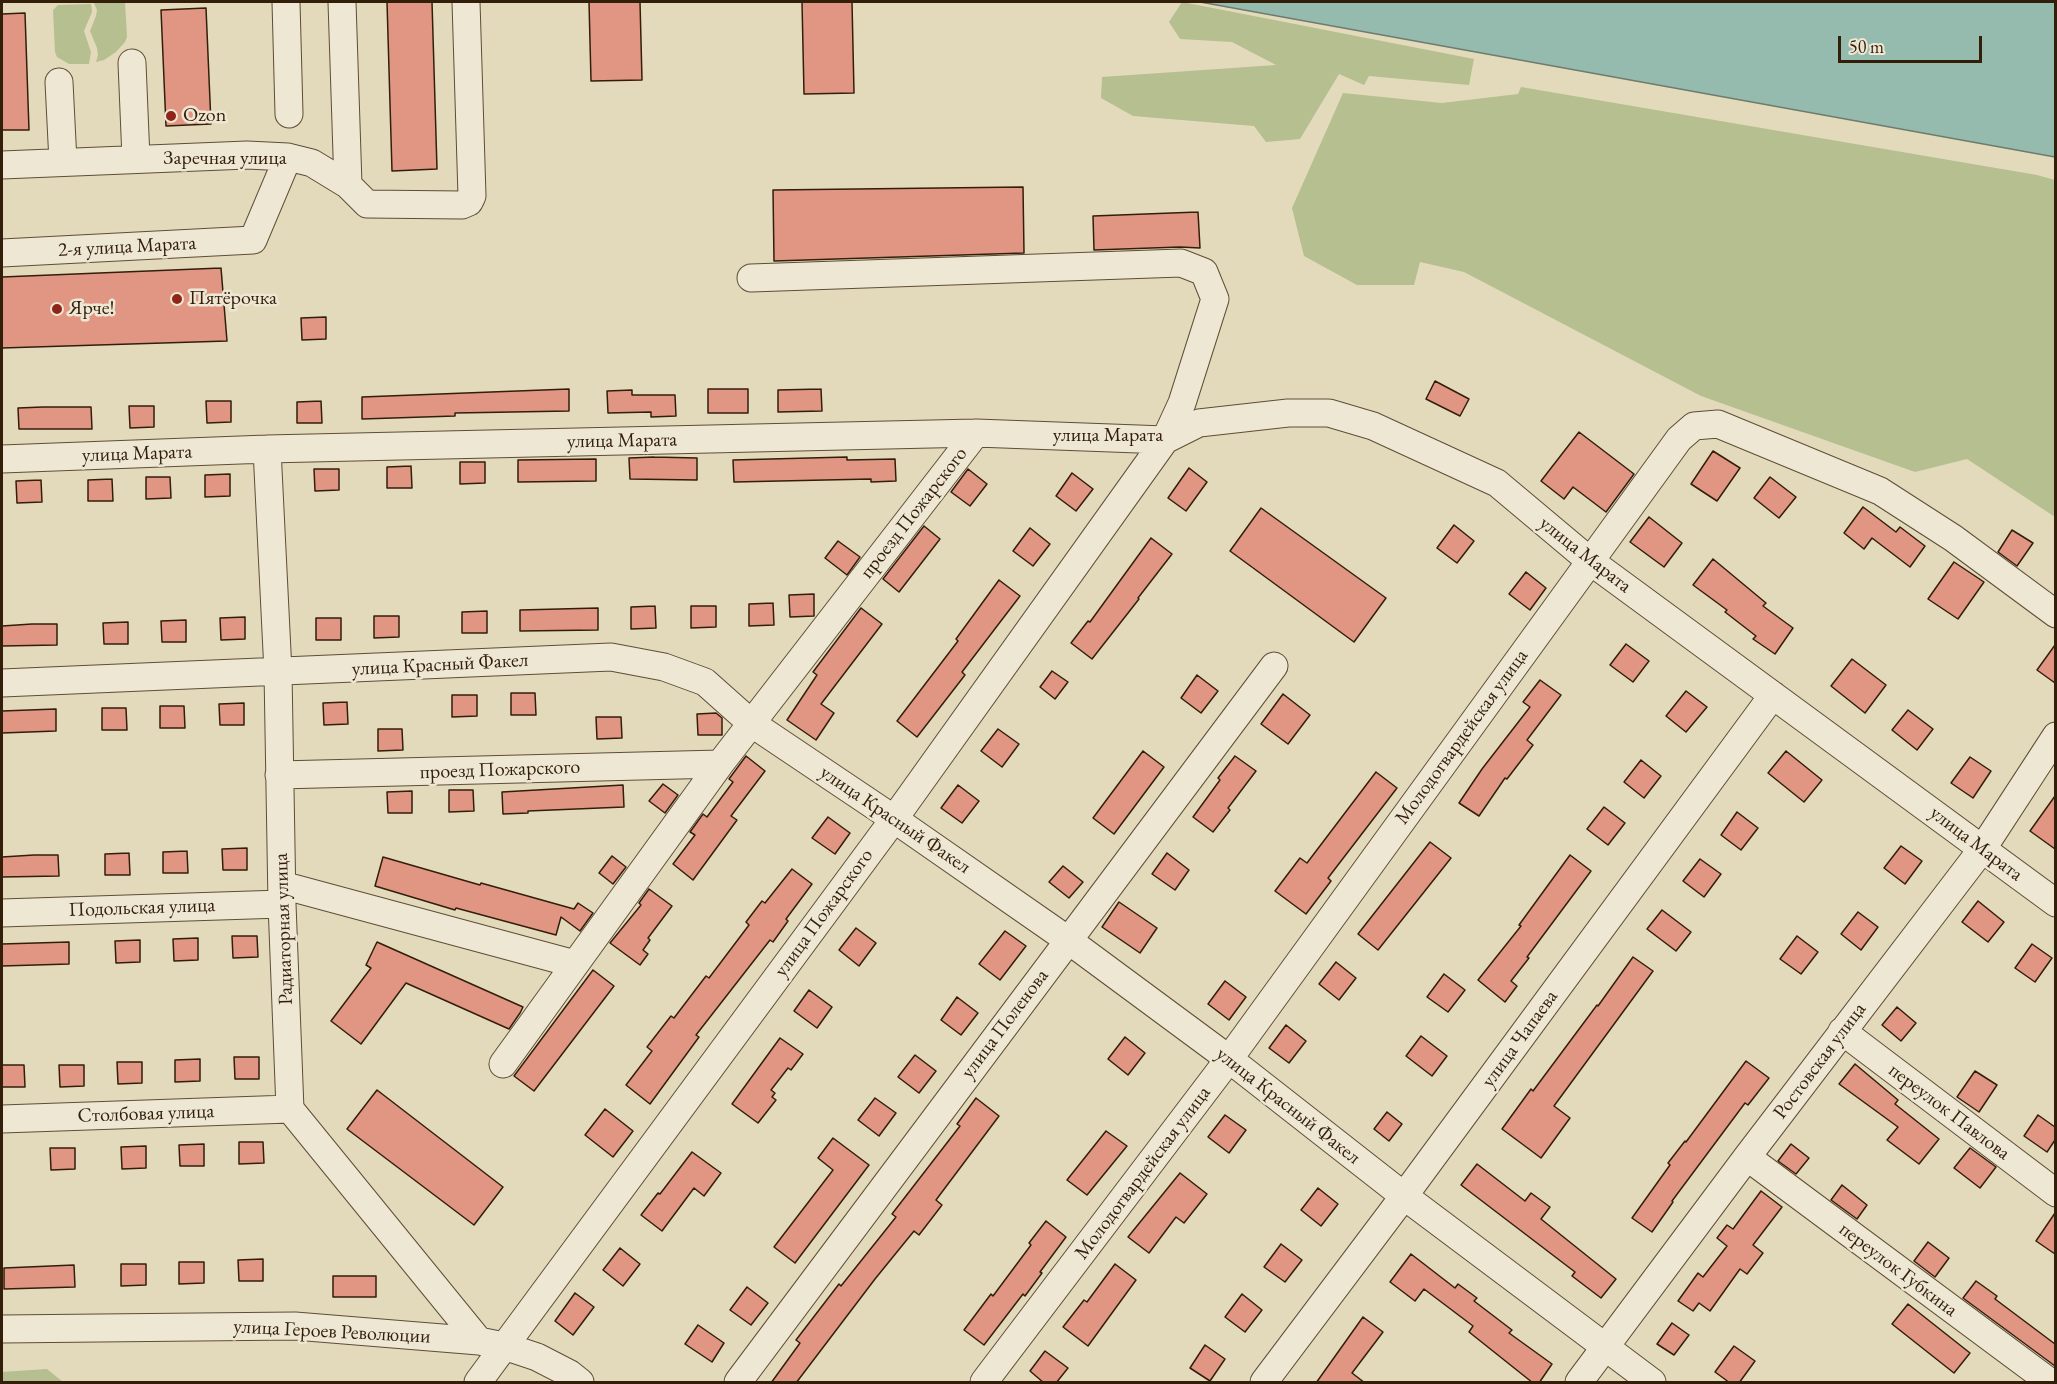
<!DOCTYPE html>
<meta charset="utf-8">
<style>
body{margin:0}
#map{position:relative;width:2057px;height:1384px;overflow:hidden;background:#e3dabc;font-family:"EB Garamond",serif}
canvas{display:block}
.frame{position:absolute;inset:0;border:3px solid #331e0a;pointer-events:none}
.scale{position:absolute;left:1838px;top:36px;width:144px;height:27px;box-sizing:border-box;border:3px solid #331e0a;border-top:0;padding-left:8px;font-size:18px;line-height:21px;white-space:nowrap;color:#331e0a;-webkit-text-stroke:4px #ede7d3;paint-order:stroke}
</style>
<div id="map">
<canvas width="2057" height="1384"></canvas>
<div class="frame"></div>
<div class="scale">50 m</div>
</div>
<script>
const ctx = document.querySelector('canvas').getContext('2d');
ctx.lineJoin = 'round';
function fill(path, color) { ctx.fillStyle = color; ctx.fill(path, 'evenodd'); }
const shape = rows => new Path2D(rows.map(r => 'M' + r).join(''));
function strokePath(path, color, width, dash) { ctx.strokeStyle = color; ctx.lineWidth = width; ctx.lineCap = dash ? 'butt' : 'round'; ctx.setLineDash(dash || []); ctx.stroke(path); }
function drawText(font, color, halo, rows, align = 'center') {
  ctx.font = font + ' "EB Garamond",serif'; ctx.lineWidth = 5; ctx.setLineDash([]); ctx.textBaseline = 'middle'; ctx.strokeStyle = halo; ctx.fillStyle = color; for (const [text, x, y, turn = 0] of rows) {
    ctx.save(); ctx.translate(x, y); ctx.rotate((+turn || 0) * Math.PI / 180); ctx.textAlign = isNaN(turn) ? turn : align; if (halo) ctx.strokeText(text, 0, 0); ctx.fillText(text, 0, 0); ctx.restore();
  }
}
const green = shape([
 [125,2,127,37,125,42,116,52,104,60,96,62,98,55,97,48,90,31,96,16,97,10,94,3],
 [1182,2,1474,59,1469,85,1369,76,1364,85,1339,74,1300,139,1266,142,1254,126,1133,116,1101,98,1102,77,1276,65,1232,42,1180,39,1169,22],
 [91,4,92,12,84,31,91,52,89,64,69,64,57,57,55,52,53,10,58,5],
 [1521,87,2037,175,2055,180,2055,517,1967,459,1915,472,1701,396,1464,272,1420,262,1414,285,1357,285,1304,256,1292,208,1343,93,1442,103,1518,94],
 [47,1369,63,1382,2,1382,2,1372]
]);
const water = shape([
 [1200,2,2055,2,2055,157,1200,2]
]);
const building = shape([
 [387,2,432,2,437,169,392,171,387,2],
 [589,2,640,2,642,80,591,81,589,2],
 [802,2,852,2,854,93,804,94,802,2],
 [206,8,211,124,166,126,161,10,206,8],
 [25,13,29,130,2,130,2,14,25,13],
 [1023,187,1024,253,774,261,773,190,1023,187],
 [1198,212,1200,248,1180,247,1094,250,1093,216,1198,212],
 [221,268,227,341,2,348,2,277,221,268],
 [326,317,326,339,302,340,301,318,326,317],
 [1435,381,1469,399,1460,416,1426,399,1435,381],
 [569,389,569,411,455,413,455,416,362,419,362,397,569,389],
 [708,389,748,389,748,413,708,413,708,389],
 [821,389,822,411,778,412,778,390,821,389],
 [632,390,632,395,675,395,676,416,651,417,651,412,608,413,607,391,632,390],
 [206,401,231,401,231,422,207,423,206,401],
 [321,401,322,423,297,423,297,402,321,401],
 [129,406,154,406,154,427,130,428,129,406],
 [43,407,91,407,92,429,19,429,18,408,43,407],
 [1579,432,1634,474,1606,512,1573,487,1564,499,1541,481,1579,432],
 [1713,451,1740,468,1717,501,1691,484,1713,451],
 [654,457,697,458,697,480,630,479,629,458,654,457],
 [847,457,847,460,895,459,896,481,871,482,871,479,734,482,733,460,847,457],
 [596,459,596,481,518,482,518,460,596,459],
 [460,462,485,462,485,483,460,484,460,462],
 [411,466,412,488,387,488,387,467,411,466],
 [1189,468,1207,482,1186,511,1168,498,1189,468],
 [314,469,339,469,339,490,315,491,314,469],
 [968,469,987,484,970,506,951,492,968,469],
 [1072,473,1093,489,1076,511,1056,496,1072,473],
 [230,474,230,496,205,497,205,475,230,474],
 [146,477,170,477,171,498,146,499,146,477],
 [1770,477,1796,497,1779,518,1754,498,1770,477],
 [112,479,113,501,88,501,88,480,112,479],
 [41,480,42,502,17,503,16,481,41,480],
 [1863,507,1896,532,1900,527,1925,546,1910,567,1872,538,1864,549,1844,533,1863,507],
 [1261,508,1386,598,1354,642,1230,551,1261,508],
 [1649,517,1682,543,1664,567,1630,542,1649,517],
 [1454,525,1474,541,1457,563,1437,548,1454,525],
 [924,526,940,539,899,592,883,579,924,526],
 [1030,528,1050,544,1033,566,1013,551,1030,528],
 [2012,530,2033,543,2017,566,1998,552,2012,530],
 [1151,538,1172,554,1138,598,1139,599,1092,659,1071,643,1088,621,1090,622,1151,538],
 [838,541,860,557,847,575,825,558,838,541],
 [1713,559,1766,603,1763,606,1793,628,1775,654,1753,639,1756,636,1725,612,1727,610,1693,585,1713,559],
 [1954,562,1984,582,1958,619,1928,599,1954,562],
 [1526,572,1546,588,1530,610,1509,594,1526,572],
 [999,580,1020,596,962,672,965,675,917,737,897,721,958,641,956,639,999,580],
 [814,594,814,616,790,617,789,595,814,594],
 [773,603,774,625,749,626,749,604,773,603],
 [655,606,656,628,631,629,631,607,655,606],
 [691,606,716,606,716,627,691,628,691,606],
 [598,608,598,630,520,631,520,610,598,608],
 [861,608,882,624,821,704,834,713,816,740,787,720,817,675,813,672,861,608],
 [487,611,487,633,462,633,462,612,487,611],
 [374,616,399,616,399,637,374,638,374,616],
 [245,617,245,639,221,640,220,618,245,617],
 [316,618,341,618,341,640,316,640,316,618],
 [186,620,186,642,162,642,161,621,186,620],
 [128,622,128,644,104,644,103,623,128,622],
 [32,624,57,624,57,645,2,646,2,626,32,624],
 [1626,644,1649,661,1633,682,1610,665,1626,644],
 [2055,645,2055,683,2037,670,2055,645],
 [1852,659,1886,685,1865,713,1831,686,1852,659],
 [1052,671,1068,682,1055,699,1040,687,1052,671],
 [1197,675,1218,691,1201,713,1181,698,1197,675],
 [1540,680,1561,695,1527,740,1533,745,1507,779,1505,778,1479,816,1459,803,1482,769,1530,707,1523,702,1540,680],
 [1686,691,1707,707,1686,732,1666,716,1686,691],
 [511,693,535,693,536,715,511,715,511,693],
 [1283,694,1310,715,1288,744,1261,724,1283,694],
 [452,695,477,695,477,716,452,717,452,695],
 [347,702,348,724,324,725,323,703,347,702],
 [244,703,244,725,220,725,219,704,244,703],
 [160,706,184,706,185,728,160,728,160,706],
 [102,708,126,708,127,730,102,730,102,708],
 [56,709,56,731,2,733,2,711,56,709],
 [1908,710,1933,729,1917,750,1892,730,1908,710],
 [716,713,722,718,722,735,698,735,697,714,716,713],
 [596,717,621,717,622,738,597,739,596,717],
 [378,729,402,729,403,750,378,751,378,729],
 [998,729,1019,744,1002,767,981,751,998,729],
 [1143,751,1164,767,1114,834,1093,818,1143,751],
 [1786,751,1822,780,1804,802,1768,773,1786,751],
 [746,756,765,771,731,816,737,820,693,880,673,864,695,835,690,832,703,814,707,817,733,782,729,779,746,756],
 [1235,756,1256,771,1228,808,1230,810,1213,832,1193,817,1220,780,1218,778,1235,756],
 [1970,757,1991,771,1973,798,1951,783,1970,757],
 [1641,760,1661,776,1644,798,1624,782,1641,760],
 [1376,772,1397,788,1328,878,1331,881,1306,914,1275,891,1300,858,1307,863,1376,772],
 [663,784,678,795,665,813,649,801,663,784],
 [623,785,624,807,528,811,528,813,503,814,502,792,623,785],
 [958,785,979,801,962,823,941,808,958,785],
 [449,790,473,790,474,811,449,812,449,790],
 [412,791,412,813,388,813,387,792,412,791],
 [2055,796,2055,849,2030,831,2055,796],
 [1604,807,1625,823,1608,845,1587,829,1604,807],
 [1737,812,1758,828,1741,850,1721,835,1737,812],
 [828,817,850,833,835,854,812,838,828,817],
 [1430,842,1451,858,1378,950,1358,934,1430,842],
 [1901,846,1922,861,1905,884,1884,868,1901,846],
 [247,848,247,870,223,870,222,849,247,848],
 [187,851,188,873,163,873,163,852,187,851],
 [129,853,130,875,105,875,105,854,129,853],
 [1167,853,1189,870,1175,890,1152,874,1167,853],
 [34,855,58,855,59,876,2,877,2,857,34,855],
 [1570,855,1591,871,1527,957,1529,958,1511,981,1517,986,1505,1002,1478,980,1521,926,1519,925,1570,855],
 [612,856,626,867,613,884,599,873,612,856],
 [383,857,480,885,481,883,574,909,578,903,593,913,580,931,561,917,556,935,456,908,455,910,375,886,383,857],
 [1700,859,1721,874,1704,897,1683,881,1700,859],
 [1063,866,1083,882,1069,898,1049,882,1063,866],
 [792,869,812,884,786,919,788,921,773,942,770,940,696,1035,699,1037,650,1104,626,1085,652,1051,647,1047,671,1016,674,1018,706,976,709,978,749,925,746,922,762,901,765,903,792,869],
 [649,889,672,906,648,938,650,940,643,950,648,954,640,965,610,943,641,905,639,903,649,889],
 [1978,901,2004,922,1988,942,1962,922,1978,901],
 [1119,902,1157,928,1140,953,1102,927,1119,902],
 [1662,910,1691,932,1676,951,1647,929,1662,910],
 [1858,912,1878,927,1861,950,1841,934,1858,912],
 [856,928,876,943,859,966,839,950,856,928],
 [1005,931,1026,946,1000,980,979,964,1005,931],
 [232,936,257,936,258,957,233,958,232,936],
 [1797,936,1818,952,1801,974,1780,959,1797,936],
 [198,938,198,960,174,961,173,939,198,938],
 [140,940,140,962,116,963,115,941,140,940],
 [69,942,69,964,2,966,2,944,69,942],
 [377,942,523,1007,520,1013,509,1029,406,983,361,1044,331,1021,371,968,366,965,377,942],
 [2032,944,2052,958,2035,982,2015,968,2032,944],
 [1633,957,1653,971,1554,1106,1570,1118,1541,1158,1502,1129,1531,1089,1533,1091,1597,1005,1598,1006,1633,957],
 [1336,962,1356,978,1339,1000,1319,984,1336,962],
 [593,970,614,986,534,1091,514,1076,593,970],
 [1444,974,1465,990,1448,1012,1427,997,1444,974],
 [1225,981,1246,997,1229,1020,1208,1004,1225,981],
 [809,990,832,1007,817,1028,794,1011,809,990],
 [957,997,978,1013,961,1035,941,1020,957,997],
 [1897,1007,1916,1023,1901,1041,1882,1025,1897,1007],
 [1286,1025,1306,1041,1289,1063,1269,1048,1286,1025],
 [1421,1036,1447,1056,1432,1076,1406,1056,1421,1036],
 [1125,1037,1145,1053,1128,1075,1108,1059,1125,1037],
 [780,1038,803,1054,791,1070,788,1068,771,1090,775,1093,772,1097,776,1100,758,1123,732,1104,780,1038],
 [915,1055,936,1071,919,1093,898,1077,915,1055],
 [234,1057,259,1057,259,1079,235,1079,234,1057],
 [200,1059,200,1081,175,1082,175,1060,200,1059],
 [1746,1061,1769,1078,1748,1105,1745,1103,1672,1201,1673,1202,1652,1232,1632,1218,1670,1165,1668,1163,1685,1141,1686,1142,1746,1061],
 [117,1062,142,1062,142,1083,118,1084,117,1062],
 [1855,1064,1898,1100,1895,1104,1939,1139,1919,1164,1887,1140,1898,1127,1839,1084,1855,1064],
 [2,1065,24,1065,25,1087,2,1087,2,1065],
 [59,1065,84,1065,84,1086,60,1087,59,1065],
 [1975,1071,1997,1085,1979,1112,1957,1097,1975,1071],
 [377,1090,503,1187,474,1225,347,1129,377,1090],
 [875,1098,896,1113,879,1136,858,1120,875,1098],
 [976,1098,999,1116,936,1200,942,1205,919,1235,914,1231,875,1279,796,1383,771,1383,800,1343,796,1340,839,1284,841,1286,896,1217,892,1214,960,1126,957,1124,976,1098],
 [605,1109,633,1131,613,1157,585,1135,605,1109],
 [1387,1112,1402,1124,1389,1141,1374,1129,1387,1112],
 [1225,1115,1246,1130,1229,1153,1208,1137,1225,1115],
 [2038,1115,2055,1127,2055,1140,2047,1152,2024,1136,2038,1115],
 [1106,1131,1127,1146,1087,1195,1067,1180,1106,1131],
 [833,1138,869,1165,795,1263,774,1247,833,1170,818,1158,833,1138],
 [239,1142,263,1142,264,1163,239,1164,239,1142],
 [204,1144,204,1166,180,1166,179,1145,204,1144],
 [1791,1144,1809,1158,1796,1174,1778,1161,1791,1144],
 [146,1146,146,1168,122,1169,121,1147,146,1146],
 [50,1148,75,1148,75,1169,51,1170,50,1148],
 [1970,1148,1996,1167,1980,1188,1954,1168,1970,1148],
 [692,1152,721,1173,704,1196,694,1188,662,1231,641,1215,658,1193,660,1194,692,1152],
 [1477,1164,1525,1201,1531,1193,1550,1207,1541,1219,1616,1279,1601,1298,1572,1276,1575,1272,1461,1185,1477,1164],
 [1180,1173,1207,1194,1184,1223,1176,1217,1149,1253,1128,1237,1180,1173],
 [1842,1185,1867,1205,1857,1219,1831,1200,1842,1185],
 [1318,1188,1338,1204,1321,1226,1301,1210,1318,1188],
 [1761,1191,1782,1207,1753,1245,1763,1253,1747,1274,1740,1269,1710,1311,1699,1303,1693,1311,1678,1301,1698,1273,1703,1277,1727,1246,1717,1238,1727,1225,1733,1229,1761,1191],
 [2055,1213,2055,1254,2036,1241,2055,1213],
 [1046,1221,1066,1237,1040,1272,1042,1273,1025,1296,1023,1294,984,1345,964,1330,991,1294,993,1296,1031,1245,1029,1243,1046,1221],
 [1928,1242,1949,1258,1935,1277,1914,1261,1928,1242],
 [1281,1244,1302,1260,1285,1282,1264,1267,1281,1244],
 [620,1248,640,1264,623,1286,603,1270,620,1248],
 [1411,1254,1455,1288,1458,1284,1477,1298,1474,1301,1512,1330,1509,1333,1552,1364,1539,1383,1533,1383,1469,1332,1473,1326,1424,1289,1415,1301,1390,1282,1411,1254],
 [263,1259,263,1281,239,1281,238,1260,263,1259],
 [179,1262,204,1262,204,1283,179,1284,179,1262],
 [121,1264,146,1264,146,1285,121,1286,121,1264],
 [1115,1264,1136,1280,1088,1346,1063,1327,1084,1300,1087,1302,1115,1264],
 [74,1265,75,1287,4,1289,4,1268,74,1265],
 [333,1276,376,1276,376,1297,333,1297,333,1276],
 [1976,1281,1997,1296,1995,1299,2055,1344,2055,1366,1963,1298,1976,1281],
 [747,1287,768,1303,751,1325,730,1310,747,1287],
 [575,1293,594,1307,573,1335,555,1321,575,1293],
 [1242,1294,1262,1310,1245,1332,1225,1317,1242,1294],
 [1908,1304,1970,1353,1954,1373,1892,1324,1908,1304],
 [1363,1317,1383,1332,1352,1373,1365,1383,1316,1383,1363,1317],
 [1672,1323,1689,1335,1674,1355,1657,1344,1672,1323],
 [698,1325,724,1343,712,1362,685,1344,698,1325],
 [1205,1345,1225,1359,1210,1381,1190,1368,1205,1345],
 [1734,1346,1755,1361,1739,1383,1730,1383,1715,1372,1734,1346],
 [1045,1351,1068,1368,1056,1383,1044,1383,1030,1371,1045,1351]
]);
const minor = shape([
 [286,2,289,114],
 [342,2,348,185],
 [132,63,136,159],
 [59,82,63,162],
 [2,165,247,155,288,157,312,163,348,185,367,204,462,205,469,202,472,196,466,2],
 [2,253,253,240,288,157],
 [267,449,278,672,282,904,290,1109,479,1341],
 [2,459,267,449,976,433,1165,440,1199,423,1288,413,1329,413,1373,426,1497,483,1590,561,2056,903],
 [2,683,611,657,664,667,705,682,751,723,894,819,1068,940,1229,1059,1404,1196,1652,1382],
 [279,775,720,764],
 [282,885,575,964],
 [2,913,282,904],
 [1842,1031,2056,1193],
 [503,1064,720,764,976,433],
 [2,1119,290,1109],
 [1747,1157,2050,1382],
 [2,1329,295,1326,479,1341,504,1346,537,1357,570,1374,580,1382],
 [478,1382,894,819,1165,440,1182,403,1215,299,1204,272,1181,263,751,278],
 [738,1382,1274,666],
 [984,1382,1229,1059,1679,439,1694,426,1718,424,1880,491,1953,538,2056,614],
 [1264,1382,1404,1196,1773,695],
 [1579,1382,1747,1157,1983,848,2056,736]
]);
const markers = [
 [171,116,6,"#8f2418"],
 [177,299,6,"#8f2418"],
 [57,309,6,"#8f2418"]
];
const poiNames = [
 ["Ozon",183,116],
 ["Пятёрочка",189,299],
 ["Ярче!",69,309]
];
const streetNames = [
 ["Заречная улица",225,159],
 ["2-я улица Марата",127,247,-3],
 ["улица Марата",1108,436],
 ["улица Марата",622,441,-1],
 ["улица Марата",137,454,-2],
 ["проезд Пожарского",914,513,-52],
 ["улица Марата",1585,555,38],
 ["улица Красный Факел",440,665,-3],
 ["Молодогвардейская улица",1462,737,-54],
 ["проезд Пожарского",500,770,-2],
 ["улица Красный Факел",895,820,34],
 ["улица Марата",1976,844,37],
 ["Подольская улица",142,908,-2],
 ["улица Пожарского",824,913,-54],
 ["Радиаторная улица",284,929,-92],
 ["улица Поленова",1005,1024,-53],
 ["улица Чапаева",1520,1039,-54],
 ["Ростовская улица",1820,1061,-53],
 ["улица Красный Факел",1288,1106,38],
 ["переулок Павлова",1949,1112,37],
 ["Столбовая улица",146,1114,-2],
 ["Молодогвардейская улица",1143,1173,-53],
 ["переулок Губкина",1898,1270,37],
 ["улица Героев Революции",332,1332,3]
];
fill(green, '#b6bf8f');
fill(water, '#95bbaf');
strokePath(water, '#6e7c6d', 1.5);
fill(building, '#e19684');
strokePath(building, '#331e0a', 1.5);
strokePath(minor, '#5f4d36', 29);
strokePath(minor, '#ede7d3', 27);
for (const [x, y, r, color] of markers) { const dot = new Path2D(); dot.arc(x, y, r, 0, 2 * Math.PI); ctx.fillStyle = color; ctx.fill(dot); strokePath(dot, '#ede7d3', 2); }
drawText('20px', '#331e0a', '#ede7d3', poiNames, 'left');
drawText('20px', '#331e0a', '#ede7d3', streetNames);
</script>
